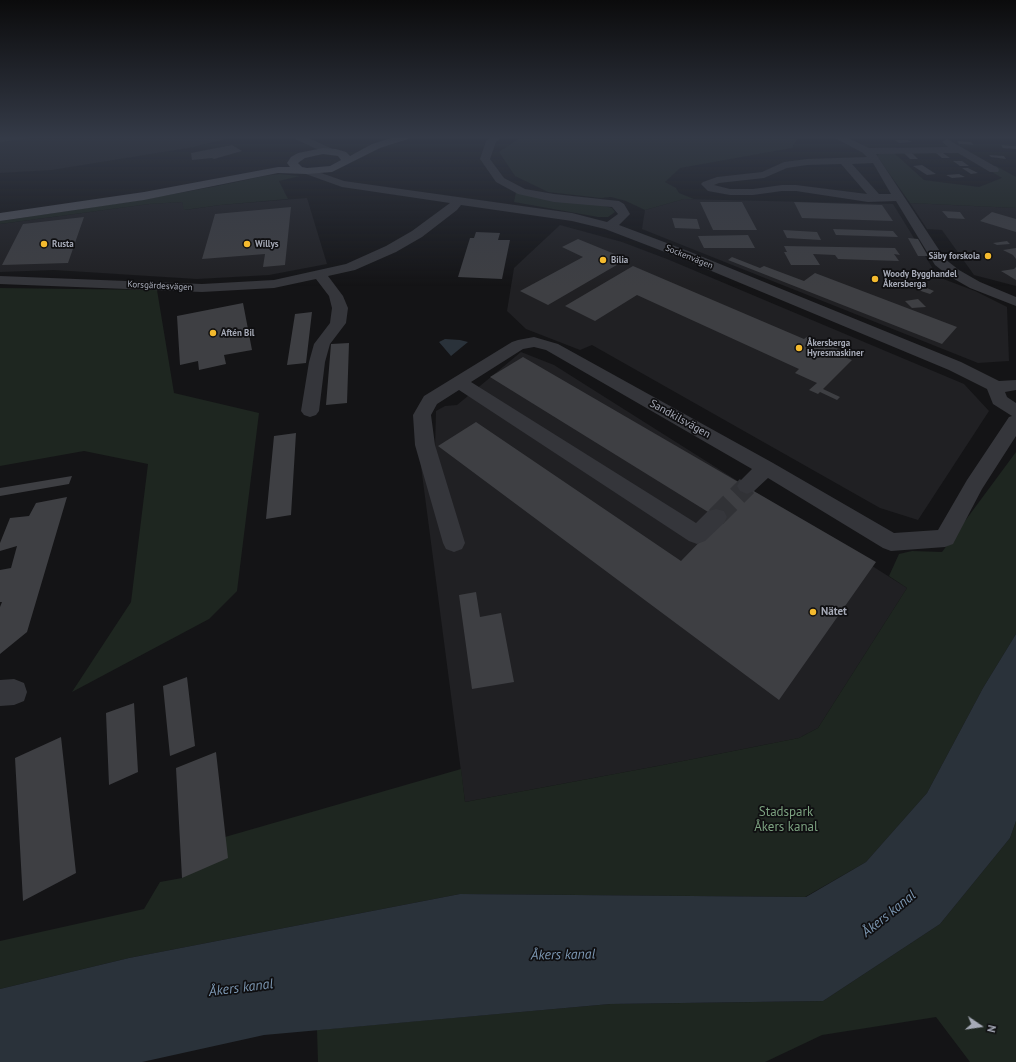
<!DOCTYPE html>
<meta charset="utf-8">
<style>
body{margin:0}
#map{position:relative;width:1016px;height:1062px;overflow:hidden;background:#141416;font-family:"PT Sans",sans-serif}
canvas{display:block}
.north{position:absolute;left:960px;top:1006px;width:40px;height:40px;-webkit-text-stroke:3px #0f0f11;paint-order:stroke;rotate:103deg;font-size:11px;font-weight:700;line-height:16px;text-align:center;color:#a6aab7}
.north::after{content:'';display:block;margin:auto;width:14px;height:18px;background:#a6aab7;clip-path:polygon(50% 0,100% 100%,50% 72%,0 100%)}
</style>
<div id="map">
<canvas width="1016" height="1062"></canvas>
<div class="north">N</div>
</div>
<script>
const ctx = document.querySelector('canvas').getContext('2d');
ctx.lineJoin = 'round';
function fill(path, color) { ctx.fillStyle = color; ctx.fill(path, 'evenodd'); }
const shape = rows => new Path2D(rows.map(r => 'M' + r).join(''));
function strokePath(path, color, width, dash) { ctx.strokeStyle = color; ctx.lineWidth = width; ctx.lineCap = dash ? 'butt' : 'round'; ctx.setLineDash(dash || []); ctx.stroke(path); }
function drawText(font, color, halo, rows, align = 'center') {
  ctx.font = font + ' "PT Sans",sans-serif'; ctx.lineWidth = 3.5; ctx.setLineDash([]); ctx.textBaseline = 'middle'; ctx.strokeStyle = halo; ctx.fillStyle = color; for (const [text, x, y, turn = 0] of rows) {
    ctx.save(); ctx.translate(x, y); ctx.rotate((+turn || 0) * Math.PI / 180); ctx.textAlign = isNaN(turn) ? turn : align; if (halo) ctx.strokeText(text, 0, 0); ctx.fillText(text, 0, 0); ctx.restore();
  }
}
const built = shape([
 [0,137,225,137,225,139,194,147,52,170,0,173],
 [307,198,327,264,269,275,197,279,54,270,0,272,0,224,149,204,182,202,185,210,220,205],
 [684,199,893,204,938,277,975,291,1007,307,1009,361,978,363,642,229,645,210],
 [910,203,1016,208,1016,286,974,275,942,230,927,229],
 [560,225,622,242,667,259,964,384,989,411,918,520,880,508,592,345,580,350,526,329,507,311,514,268],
 [521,352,554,365,907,588,818,728,799,738,663,765,465,802,419,451,435,449,436,411,445,406,457,405]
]);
const green = shape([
 [521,137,791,137,797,139,792,148,680,168,665,182,676,188,679,193,694,199,684,199,645,210,626,201,611,197,601,198,548,192,515,176,499,152],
 [880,153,894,153,924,180,979,187,1002,178,982,166,996,166,1016,177,1016,208,910,203,877,156],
 [280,174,300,176,279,181,288,199,220,205,184,210,182,202,149,204,0,224,0,221,141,200,217,186,264,176],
 [516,192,544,199,601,205,612,208,615,212,608,217,598,217,514,202],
 [0,288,157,290,174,393,259,413,237,591,209,619,72,692,131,602,148,464,84,451,0,466],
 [1016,452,1016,634,983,688,927,793,866,862,805,897,460,894,129,958,0,989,0,941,144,909,160,882,182,878,225,837,461,769,465,802,663,765,799,738,818,728,907,588,889,576,899,554,912,551,942,552],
 [1016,821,1016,1062,970,1062,936,1017,822,1035,765,1062,318,1062,317,1030,610,1004,823,1001,940,924,1010,838]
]);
const water = shape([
 [445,339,460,340,468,342,451,356,439,342],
 [1016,634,1016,821,1010,838,940,924,823,1001,610,1004,264,1035,142,1062,0,1062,0,989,129,958,460,894,806,897,866,862,927,793,983,688]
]);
const building = shape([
 [0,137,30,137,30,138,0,142],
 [895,140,908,140,912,142,899,143],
 [957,141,971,142,974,145,959,144],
 [232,145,242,151,214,159,212,158,192,160,191,153],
 [1001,145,1016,146,1016,149,1003,148],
 [904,153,912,153,918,159,910,159],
 [936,153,943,153,950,158,942,158],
 [989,155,1004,156,1006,159,991,157],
 [953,161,962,161,969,166,960,166],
 [922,165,936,174,927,175,913,166],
 [962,168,968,168,978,173,971,174],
 [959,174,965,177,952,178,946,175],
 [700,202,742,202,757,230,713,230],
 [794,202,882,205,893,221,802,218],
 [291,207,285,265,263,267,265,254,202,259,215,214],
 [942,211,960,212,965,219,948,218],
 [992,212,1016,219,1016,232,980,221],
 [84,217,68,263,2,265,23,224],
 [672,218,697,219,700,229,675,228],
 [833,229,893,231,898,237,836,235],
 [783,230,817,232,821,240,787,238],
 [476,232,500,233,498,240,510,240,502,279,458,277,470,238,474,238],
 [748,235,755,248,704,248,698,236],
 [908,238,918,239,928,256,918,256],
 [578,239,627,259,548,305,520,291,583,257,562,247],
 [1007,241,1010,244,997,245,993,243],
 [784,246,895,248,900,255,894,254,899,261,838,259,835,255,813,254,820,265,791,265,784,252,787,252],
 [1016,248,1016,259,1013,255,1003,250],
 [732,257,760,268,764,266,804,281,815,273,957,327,942,344,728,260],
 [633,266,804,339,808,336,846,352,842,356,852,360,823,389,840,397,837,400,820,392,818,394,809,390,817,383,795,373,799,369,637,295,595,321,565,306],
 [1016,267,1016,280,1001,271,1014,269],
 [922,286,934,291,930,294,918,290],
 [918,299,926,307,912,308,905,301],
 [243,303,252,350,224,355,226,364,199,370,198,361,180,365,177,316],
 [312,312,306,363,287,365,295,314],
 [349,343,347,403,326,405,331,344],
 [523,357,876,562,779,700,438,446,476,422,681,561,721,520,490,377],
 [296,433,291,515,266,519,274,436],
 [72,476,69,484,0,496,0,488],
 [67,497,27,632,0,654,0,607,2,602,0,602,0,570,11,568,17,546,0,551,0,543,10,518,29,516,36,503],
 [476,592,480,617,501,613,514,682,472,689,459,595],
 [187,677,195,746,170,756,163,686],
 [134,703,138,772,109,785,106,713],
 [61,737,76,873,23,901,15,758],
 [216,752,228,858,182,878,176,768]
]);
const minorTunnel = shape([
 [716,517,747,486]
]);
const minor = shape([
 [293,137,306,137,333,149,334,151,329,154,325,153,295,139,293,137],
 [490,137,502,137,496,142,490,159,504,178,525,189,554,194,619,201,624,204,630,214,619,225,688,251,961,362,999,381,1016,380,1016,390,1005,392,1007,397,1016,403,1016,436,982,489,953,544,945,547,891,551,883,548,768,478,754,491,747,494,740,491,737,486,740,481,752,469,546,350,534,347,523,349,471,382,696,523,708,511,716,509,724,511,727,517,724,523,705,541,697,544,689,541,459,390,437,404,431,415,435,445,465,543,462,549,454,552,446,549,443,543,415,445,413,415,424,396,512,342,518,340,534,337,558,344,773,463,894,533,938,530,967,480,1009,417,1012,416,993,404,987,389,949,370,678,257,605,229,572,221,461,205,457,210,422,237,396,252,355,270,328,276,343,296,348,308,346,323,330,344,325,362,319,411,316,415,310,417,304,415,301,411,309,362,314,344,330,323,332,308,329,296,316,279,274,288,202,292,0,284,0,276,202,284,274,280,346,264,386,246,412,231,450,203,342,187,303,173,302,171,307,168,344,181,572,213,607,222,618,214,612,207,554,202,518,194,496,182,480,159,486,141,490,137],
 [833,137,846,137,869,148,948,147,942,142,947,139,998,168,999,170,998,172,990,172,958,153,876,154,945,259,959,270,980,282,1016,297,1016,306,970,288,949,276,935,265,896,201,868,202,796,191,782,191,753,195,730,195,708,191,701,184,703,182,717,177,762,172,784,162,807,159,867,157,863,153,833,137],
 [873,163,891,194,879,194,852,164,873,163],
 [841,164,867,194,796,185,782,185,753,189,730,189,714,185,719,183,764,178,787,168,807,165,841,164],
 [14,679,24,683,27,692,24,701,14,705,0,706,0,680,14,679]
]);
const major = shape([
 [395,137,410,137,408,139,380,148,332,172,307,174,278,173,144,200,0,221,0,213,144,192,278,167,290,167,287,163,291,157,298,153,323,148,336,149,346,152,350,156,372,144,395,137],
 [323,154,338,156,341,160,330,166,307,168,302,167,298,163,305,158,323,154]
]);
const markers = [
 [44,244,4,"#f4ba2e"],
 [247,244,4,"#f4ba2e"],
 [988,256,4,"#f4ba2e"],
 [603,260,4,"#f4ba2e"],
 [875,279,4,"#f4ba2e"],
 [213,333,4,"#f4ba2e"],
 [799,348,4,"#f4ba2e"],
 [813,612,4,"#f4ba2e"]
];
const farPoinames = [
 ["Rusta",52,244],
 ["Willys",255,244],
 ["Säby forskola",980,256,"right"],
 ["Bilia",611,260],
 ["Woody Bygghandel",883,274],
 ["Åkersberga",883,284],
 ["Aftén Bil",221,333],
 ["Åkersberga",807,343],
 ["Hyresmaskiner",807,353]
];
const farStreetnames = [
 ["Sockenvägen",689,257,22],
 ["Korsgärdesvägen",160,286,3]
];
const streetNames = [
 ["Sandkilsvägen",680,419,29]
];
const poiNames = [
 ["Nätet",821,612]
];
const nearParknames = [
 ["Stadspark",786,812],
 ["Åkers kanal",786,827]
];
const nearWaternames = [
 ["Åkers kanal",889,914,-39],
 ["Åkers kanal",563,955,-1],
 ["Åkers kanal",241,988,-7]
];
fill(built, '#202023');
fill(green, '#1e2620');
fill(water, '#2a323a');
fill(building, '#3e3f43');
strokePath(minorTunnel, '#313236', 20, [20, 10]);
fill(minor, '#35363b');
fill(major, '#51535a');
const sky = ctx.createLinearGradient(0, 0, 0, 286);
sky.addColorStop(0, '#0b0b0c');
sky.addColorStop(0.48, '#343a47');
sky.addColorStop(1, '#343a4700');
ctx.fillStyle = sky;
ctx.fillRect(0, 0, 1016, 286);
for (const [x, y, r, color] of markers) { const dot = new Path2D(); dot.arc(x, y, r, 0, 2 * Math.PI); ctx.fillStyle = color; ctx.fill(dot); strokePath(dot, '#0f0f11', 1.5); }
drawText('bold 9px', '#a6aab7', '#0f0f11', farPoinames, 'left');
drawText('9px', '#a6aab7', '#0f0f11', farStreetnames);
drawText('11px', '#a6aab7', '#0f0f11', streetNames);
drawText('bold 11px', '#a6aab7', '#0f0f11', poiNames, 'left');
drawText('13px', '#7ca280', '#0f0f11', nearParknames);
drawText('italic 14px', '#7c97b2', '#0f0f11', nearWaternames);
</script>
